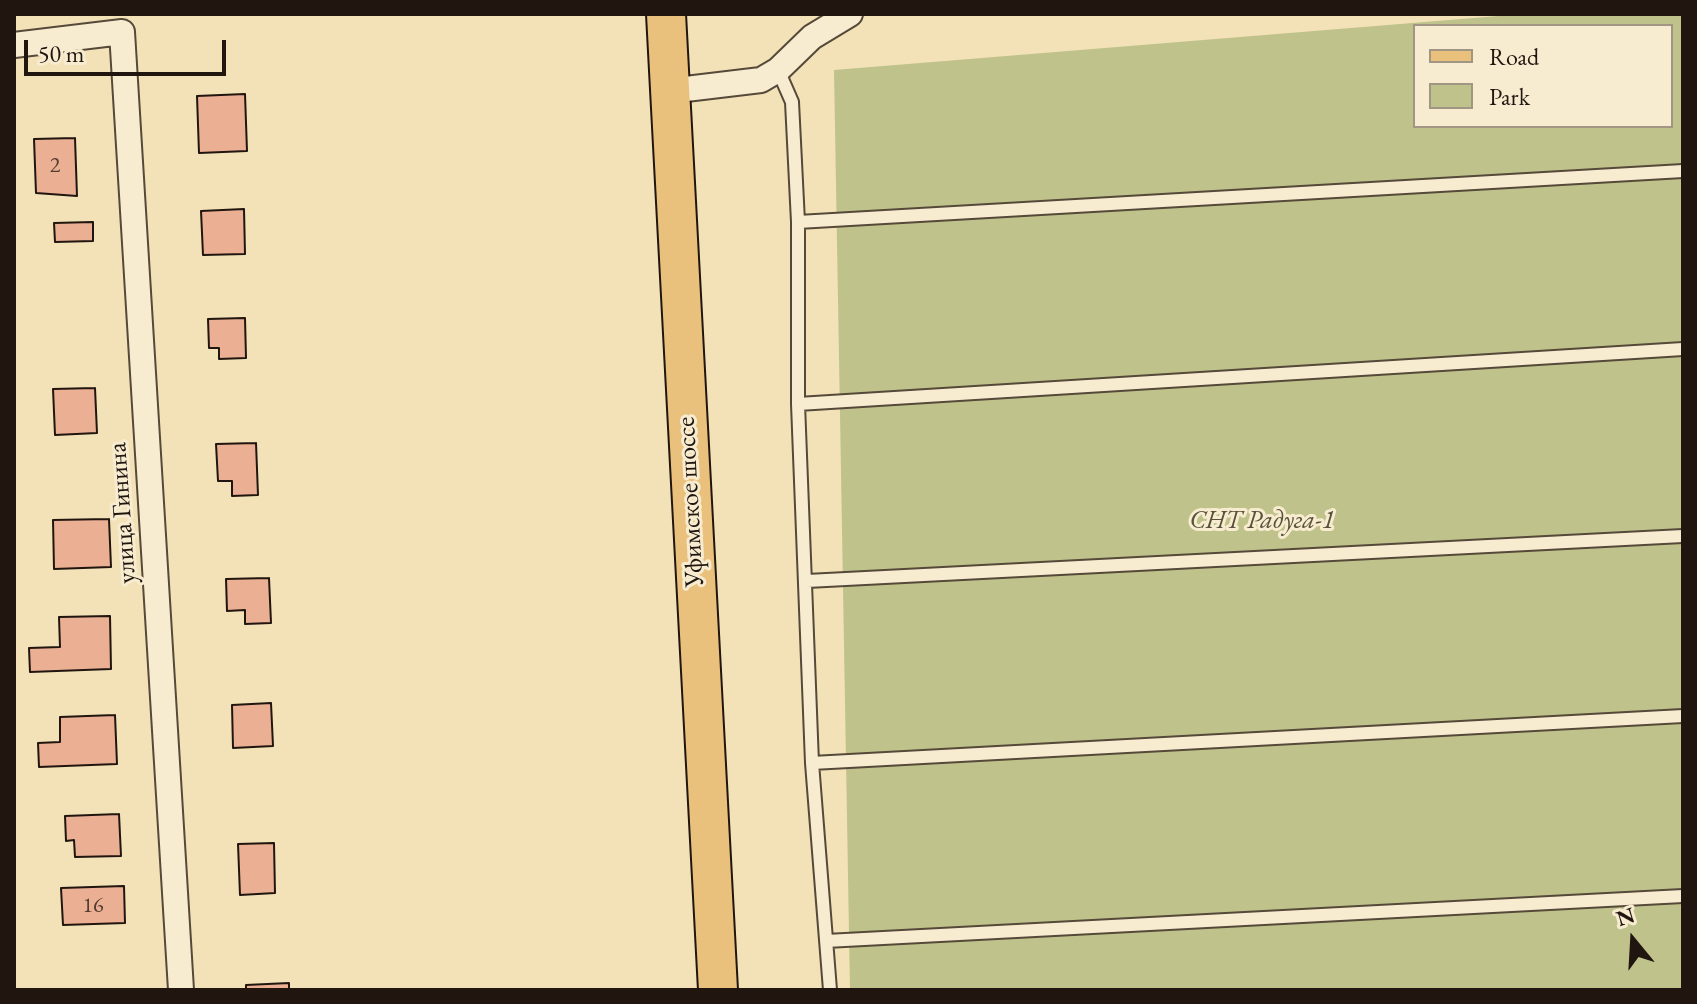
<!DOCTYPE html>
<meta charset="utf-8">
<style>
body{margin:0}
#map{position:relative;width:1697px;height:1004px;overflow:hidden;background:#f3e2b7;font-family:"EB Garamond",serif}
canvas{display:block}
.frame{position:absolute;inset:0;border:16px solid #20160f;pointer-events:none}
.legend{position:absolute;left:1413px;top:24px;width:260px;height:104px;box-sizing:border-box;background:#f7ecd0;border:2px solid #a19683;margin:0;padding:10px 14px;list-style:none;font-size:24px;color:#20160f}
.legend li{display:flex;align-items:center;gap:16px;height:40px}
.legend b{width:40px;border:2px solid #a19683}
.north{position:absolute;left:1593px;top:900px;width:80px;height:80px;-webkit-text-stroke:6px #f7ecd0;paint-order:stroke;rotate:342deg;font-size:22px;font-weight:700;line-height:32px;text-align:center;color:#20160f}
.north::after{content:'';display:block;margin:auto;width:28px;height:36px;background:#20160f;clip-path:polygon(50% 0,100% 100%,50% 72%,0 100%)}
.scale{position:absolute;left:24px;top:40px;width:202px;height:36px;box-sizing:border-box;border:4px solid #20160f;border-top:0;padding-left:10px;font-size:24px;line-height:28px;white-space:nowrap;color:#20160f;-webkit-text-stroke:6px #f7ecd0;paint-order:stroke}
</style>
<div id="map">
<canvas width="1697" height="1004"></canvas>
<div class="frame"></div>
<ul class="legend">
<li><b style="height:10px;background:#eac17c"></b>Road</li>
<li><b style="height:22px;background:#c0c28b"></b>Park</li>
</ul>
<div class="north">N</div>
<div class="scale">50 m</div>
</div>
<script>
const ctx = document.querySelector('canvas').getContext('2d');
ctx.lineJoin = 'round';
function fill(path, color) { ctx.fillStyle = color; ctx.fill(path, 'evenodd'); }
const shape = rows => new Path2D(rows.map(r => 'M' + r).join(''));
function strokePath(path, color, width, dash) { ctx.strokeStyle = color; ctx.lineWidth = width; ctx.lineCap = dash ? 'butt' : 'round'; ctx.setLineDash(dash || []); ctx.stroke(path); }
function drawText(font, color, halo, rows, align = 'center') {
  ctx.font = font + ' "EB Garamond",serif'; ctx.lineWidth = 6; ctx.setLineDash([]); ctx.textBaseline = 'middle'; ctx.strokeStyle = halo; ctx.fillStyle = color; for (const [text, x, y, turn = 0] of rows) {
    ctx.save(); ctx.translate(x, y); ctx.rotate((+turn || 0) * Math.PI / 180); ctx.textAlign = isNaN(turn) ? turn : align; if (halo) ctx.strokeText(text, 0, 0); ctx.fillText(text, 0, 0); ctx.restore();
  }
}
const green = shape([
 [1523,14,1683,14,1683,990,850,990,834,70],
 [1415,26,1671,26,1671,126,1415,126]
]);
const building = shape([
 [245,94,247,151,199,153,197,96,245,94],
 [75,138,77,196,36,193,34,139,75,138],
 [244,209,245,254,203,255,201,211,244,209],
 [93,222,93,241,55,242,54,223,93,222],
 [245,318,246,358,219,359,219,348,209,348,208,319,245,318],
 [95,388,97,433,55,435,53,389,95,388],
 [256,443,258,495,232,496,232,481,218,481,216,444,256,443],
 [109,519,111,567,54,569,53,520,109,519],
 [269,578,271,623,245,624,245,610,227,611,226,579,269,578],
 [110,616,111,669,30,672,29,648,60,647,59,617,110,616],
 [271,703,273,746,233,748,232,705,271,703],
 [115,715,117,764,39,767,38,743,60,742,60,717,115,715],
 [119,814,121,856,75,857,74,840,66,841,65,816,119,814],
 [274,843,275,893,240,895,238,844,274,843],
 [124,886,125,923,63,925,61,888,124,886],
 [289,983,289,990,246,990,246,985,289,983]
]);
const service = shape([
 [778,70,792,102,798,222,798,404,812,763,830,990],
 [798,222,1683,171],
 [798,404,1683,349],
 [807,581,1683,536],
 [812,763,1683,716],
 [826,941,1683,896]
]);
const minor = shape([
 [14,45,122,32,181,990],
 [669,91,761,80,778,70,812,37,850,14]
]);
const primary = shape([
 [666,14,718,990]
]);
const numberNames = [
 ["2",55,166],
 ["16",93,906]
];
const streetNames = [
 ["Уфимское шоссе",691,502,-93],
 ["улица Гинина",123,513,-94]
];
const parkNames = [
 ["СНТ Радуга-1",1262,521]
];
fill(green, '#c0c28b');
fill(building, '#ebaf94');
strokePath(building, '#20160f', 2);
strokePath(service, '#554939', 16);
strokePath(minor, '#554939', 28);
strokePath(primary, '#20160f', 42);
strokePath(service, '#f7ecd0', 12);
strokePath(minor, '#f7ecd0', 24);
strokePath(primary, '#eac17c', 38);
drawText('22px', '#533c30', null, numberNames);
drawText('26px', '#20160f', '#f7ecd0', streetNames);
drawText('italic 26px', '#58523a', '#f7ecd0', parkNames);
</script>
